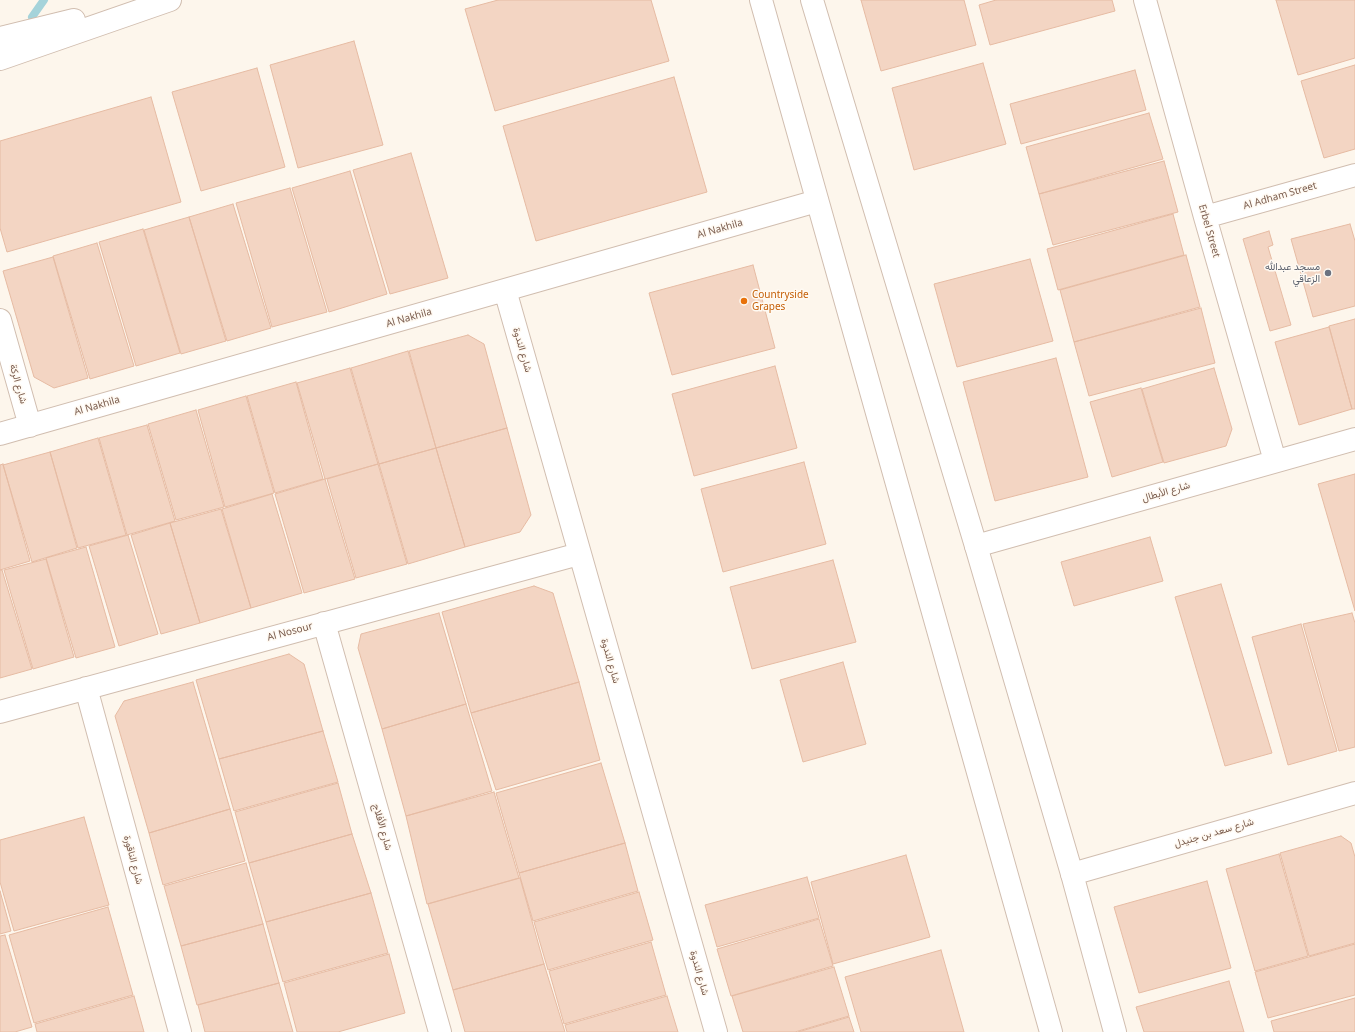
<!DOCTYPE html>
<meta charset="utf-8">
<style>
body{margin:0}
canvas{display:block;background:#fdf6ec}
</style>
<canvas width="1355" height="1032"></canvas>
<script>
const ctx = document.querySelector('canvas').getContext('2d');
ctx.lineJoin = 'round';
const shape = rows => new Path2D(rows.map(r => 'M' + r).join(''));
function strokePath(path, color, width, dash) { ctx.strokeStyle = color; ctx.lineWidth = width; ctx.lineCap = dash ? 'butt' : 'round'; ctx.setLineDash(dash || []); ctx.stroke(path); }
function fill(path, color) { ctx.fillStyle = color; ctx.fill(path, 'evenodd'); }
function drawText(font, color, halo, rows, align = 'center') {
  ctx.font = font + ' "Noto Sans",Vazirmatn,sans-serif'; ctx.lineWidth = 3; ctx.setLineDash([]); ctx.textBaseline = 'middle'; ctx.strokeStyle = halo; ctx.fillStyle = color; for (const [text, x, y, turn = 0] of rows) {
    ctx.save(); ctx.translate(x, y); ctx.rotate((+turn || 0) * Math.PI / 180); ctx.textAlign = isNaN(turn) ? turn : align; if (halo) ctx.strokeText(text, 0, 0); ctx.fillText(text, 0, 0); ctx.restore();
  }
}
const stream = shape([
 [32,17,44,0]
]);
const building = shape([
 [498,0,651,0,669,61,495,111,465,9,498,0],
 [861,0,964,0,976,45,881,71,861,0],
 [996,0,1112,0,1115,11,990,45,979,5,996,0],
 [1276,0,1355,0,1355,58,1298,75,1276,0],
 [354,41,383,145,298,168,270,65,354,41],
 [983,63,1006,144,914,170,892,88,983,63],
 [1355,65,1355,149,1324,158,1301,81,1355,65],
 [257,68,285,167,201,191,172,92,257,68],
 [1135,70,1146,110,1021,144,1010,104,1135,70],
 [674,77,707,192,536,241,503,126,674,77],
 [151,97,181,202,7,252,0,228,0,141,151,97],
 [1149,113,1163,159,1039,194,1026,147,1149,113],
 [411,153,448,278,390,294,353,170,411,153],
 [1164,161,1178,212,1053,245,1039,194,1164,161],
 [350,171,387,294,329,312,292,188,350,171],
 [290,188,327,312,272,327,236,203,290,188],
 [233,204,271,328,227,341,189,217,233,204],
 [1173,214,1184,255,1058,290,1047,249,1173,214],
 [189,217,226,341,181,354,144,230,189,217],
 [1350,224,1355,241,1355,306,1313,317,1291,239,1350,224],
 [143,229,180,353,136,366,99,242,143,229],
 [1269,231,1273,245,1268,247,1291,325,1270,331,1243,239,1269,231],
 [97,243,134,366,90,379,53,256,97,243],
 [1186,255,1200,307,1074,342,1060,290,1186,255],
 [53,257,88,378,54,388,34,377,3,271,53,257],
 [1030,259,1053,341,957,367,934,284,1030,259],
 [753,265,775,348,672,375,649,293,753,265],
 [1201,308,1215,363,1089,396,1074,342,1201,308],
 [1355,319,1355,409,1352,409,1329,326,1355,319],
 [1329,327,1352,409,1299,425,1275,342,1329,327],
 [468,335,484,344,507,428,436,448,409,351,468,335],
 [408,351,436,448,379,464,351,368,408,351],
 [1056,358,1088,477,995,501,963,382,1056,358],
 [775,366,797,448,694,476,672,394,775,366],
 [350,368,378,464,325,479,297,383,350,368],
 [1214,368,1232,429,1226,446,1164,463,1142,389,1214,368],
 [296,382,323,479,275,493,247,396,296,382],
 [1141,388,1163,462,1112,477,1090,402,1141,388],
 [246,396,274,493,225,507,198,410,246,396],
 [196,410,224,507,176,520,148,424,196,410],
 [147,425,175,521,127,535,99,438,147,425],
 [507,428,531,515,520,532,465,547,436,448,507,428],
 [98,438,126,535,78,548,50,452,98,438],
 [436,448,465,547,408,564,379,464,436,448],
 [50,452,77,548,32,562,3,465,50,452],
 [804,462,826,544,723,572,701,489,804,462],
 [3,464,30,561,0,570,0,465,3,464],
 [378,464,407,564,356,578,327,479,378,464],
 [1355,474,1355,611,1318,484,1355,474],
 [325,479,355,579,304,593,275,494,325,479],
 [272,494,302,593,251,608,222,509,272,494],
 [221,509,251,608,200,623,170,523,221,509],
 [170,523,200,623,161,634,131,535,170,523],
 [128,535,158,634,119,646,89,546,128,535],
 [1150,537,1163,581,1074,606,1061,562,1150,537],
 [86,547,115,647,76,658,46,558,86,547],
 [46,559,74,657,33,669,4,570,46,559],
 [833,560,856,642,752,669,730,587,833,560],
 [0,570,2,570,32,669,0,678,0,570],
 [1221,584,1272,753,1225,766,1175,597,1221,584],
 [534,586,553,593,579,682,471,713,442,612,534,586],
 [439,613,466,704,382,729,358,648,361,634,439,613],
 [1352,613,1355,623,1355,747,1339,751,1303,624,1352,613],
 [1301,624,1337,751,1288,765,1252,637,1301,624],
 [289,654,304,664,323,731,219,759,196,680,289,654],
 [843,662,866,744,803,762,780,680,843,662],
 [193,682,230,809,149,833,115,716,124,701,193,682],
 [579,682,600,760,496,790,471,713,579,682],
 [466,704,492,791,406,816,382,729,466,704],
 [323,731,338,782,234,811,219,759,323,731],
 [601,763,625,843,519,873,496,793,601,763],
 [338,783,352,834,249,863,235,812,338,783],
 [494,792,519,878,427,904,406,816,494,792],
 [230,809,245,861,163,885,149,833,230,809],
 [84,817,109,905,14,931,0,882,0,840,84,817],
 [352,834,371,893,266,922,249,863,352,834],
 [1341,836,1351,843,1355,857,1355,943,1309,956,1280,853,1341,836],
 [625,843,638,891,533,921,519,873,625,843],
 [1279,854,1308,956,1255,971,1226,869,1279,854],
 [906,855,930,937,833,964,811,882,906,855],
 [246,863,263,924,181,946,164,886,246,863],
 [807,877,819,918,717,947,705,905,807,877],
 [520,878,544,964,453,990,428,904,520,878],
 [1207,881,1231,968,1139,993,1114,907,1207,881],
 [0,891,11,931,0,934,0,891],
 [639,892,653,940,548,970,534,922,639,892],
 [371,893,388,953,283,982,266,922,371,893],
 [108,907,133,995,34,1023,9,935,108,907],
 [819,919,833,966,731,996,717,949,819,919],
 [263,924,279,983,197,1005,181,946,263,924],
 [5,935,32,1027,15,1032,0,1032,0,936,5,935],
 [651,942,666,995,564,1024,549,971,651,942],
 [1355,944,1355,995,1268,1018,1255,972,1355,944],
 [941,950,964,1032,861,1032,845,977,941,950],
 [389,954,405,1013,338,1032,297,1032,284,983,389,954],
 [544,964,565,1032,465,1032,453,990,544,964],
 [834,967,849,1016,795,1032,743,1032,732,996,834,967],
 [1229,981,1244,1032,1144,1032,1136,1007,1229,981],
 [279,983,293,1032,205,1032,198,1005,279,983],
 [134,996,144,1032,37,1032,35,1024,134,996],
 [667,996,678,1032,567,1032,565,1025,667,996],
 [1355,998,1355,1032,1274,1032,1271,1021,1355,998],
 [849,1017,854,1032,798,1032,849,1017]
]);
const minor = shape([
 [1145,0,1205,217,1275,461],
 [1205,217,1355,175],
 [505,290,716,1032],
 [0,320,30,426],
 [0,434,817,201],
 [976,546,1355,439],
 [324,623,440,1032],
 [86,688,180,1032],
 [0,712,579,554],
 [1072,874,1355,793]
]);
const tertiary = shape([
 [761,0,1051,1032],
 [812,0,976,546,1072,874,1115,1032],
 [0,38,74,20],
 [0,59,170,0]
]);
const markers = [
 [1328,273,4,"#6b7280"],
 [744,301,4,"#e8710a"]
];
const streetNames = [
 ["Al Adham Street",1280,196,-16],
 ["Al Nakhila",720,229,-16],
 ["Erbel Street",1209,231,74],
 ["Al Nakhila",409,318,-16],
 ["شارع الندوة",522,350,74],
 ["شارع الركة",18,384,74],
 ["Al Nakhila",97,406,-16],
 ["شارع الأبطال",1166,492,-16],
 ["Al Nosour",290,632,-15],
 ["شارع الندوة",610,661,74],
 ["شارع الأفلاج",382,827,74],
 ["شارع سعد بن جنيدل",1214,833,-16],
 ["شارع الناقورة",133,860,75],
 ["شارع الندوة",699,973,74]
];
const worshipNames = [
 ["مسجد عبدالله",1320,267],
 ["الزعاقي",1320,279]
];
const foodNames = [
 ["Countryside",752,295],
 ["Grapes",752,307]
];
strokePath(stream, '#a5d3da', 8);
fill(building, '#f3d5c3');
strokePath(building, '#e6bba3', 1);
strokePath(minor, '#d1beb0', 24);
strokePath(tertiary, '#d1beb0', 24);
strokePath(minor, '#fff', 22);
strokePath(tertiary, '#fff', 22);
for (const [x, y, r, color] of markers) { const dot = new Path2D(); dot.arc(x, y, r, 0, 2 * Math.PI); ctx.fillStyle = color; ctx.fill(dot); strokePath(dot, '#fffaf3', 1.5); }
drawText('10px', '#7a5c4d', '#fffaf3', streetNames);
drawText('10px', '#5b616d', '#fffaf3', worshipNames, 'right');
drawText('10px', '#c56008', '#fffaf3', foodNames, 'left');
</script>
